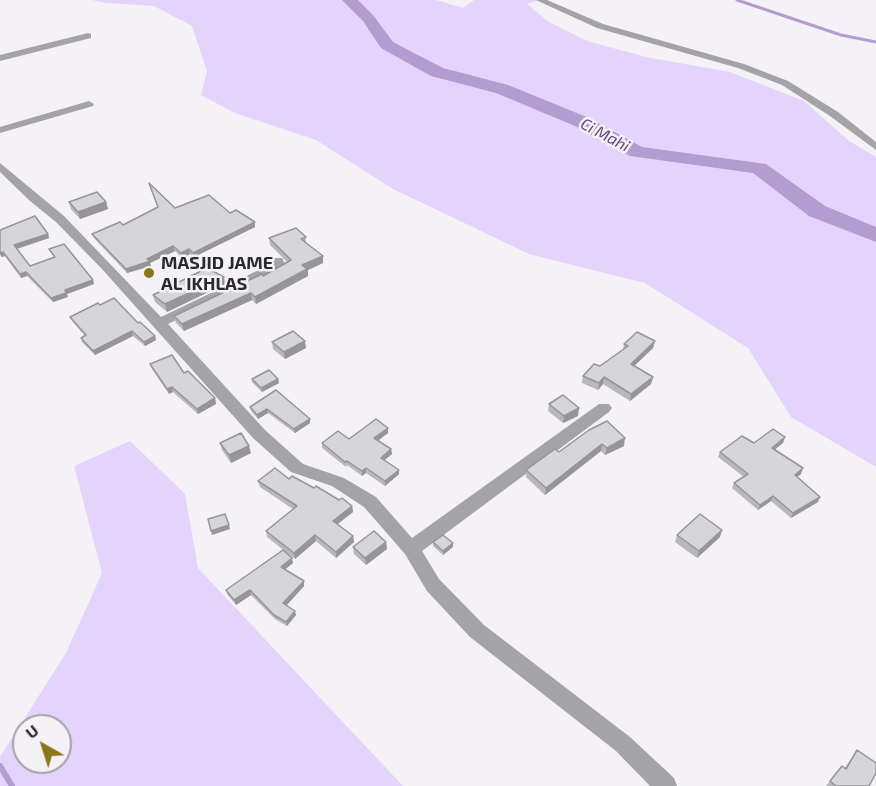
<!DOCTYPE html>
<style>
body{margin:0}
#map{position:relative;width:876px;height:786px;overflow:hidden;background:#f4f2f6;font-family:"Exo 2",sans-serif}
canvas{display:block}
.north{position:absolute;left:12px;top:714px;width:60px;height:60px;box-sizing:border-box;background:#f4f2f6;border:2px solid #a3a2a5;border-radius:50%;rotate:321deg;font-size:16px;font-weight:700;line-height:24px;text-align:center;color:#2a292b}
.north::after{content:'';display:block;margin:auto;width:21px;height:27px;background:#8c761a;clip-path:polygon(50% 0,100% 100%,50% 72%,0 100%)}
</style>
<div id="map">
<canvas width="876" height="786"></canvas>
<div class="north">U</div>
</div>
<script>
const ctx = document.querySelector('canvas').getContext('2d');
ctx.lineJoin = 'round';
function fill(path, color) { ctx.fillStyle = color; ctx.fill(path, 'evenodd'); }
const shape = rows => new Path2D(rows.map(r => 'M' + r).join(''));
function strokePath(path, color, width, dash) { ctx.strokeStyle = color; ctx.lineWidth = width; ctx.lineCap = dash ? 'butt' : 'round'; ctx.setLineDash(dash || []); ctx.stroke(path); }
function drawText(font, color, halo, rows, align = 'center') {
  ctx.font = font + ' "Exo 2",sans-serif'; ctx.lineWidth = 5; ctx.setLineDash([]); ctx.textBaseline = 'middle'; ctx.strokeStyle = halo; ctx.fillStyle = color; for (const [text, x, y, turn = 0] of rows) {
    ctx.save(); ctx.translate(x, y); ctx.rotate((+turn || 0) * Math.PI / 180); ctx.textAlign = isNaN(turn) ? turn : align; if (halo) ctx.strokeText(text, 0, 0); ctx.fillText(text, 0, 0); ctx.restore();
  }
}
const green = shape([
 [92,0,436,0,463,8,474,0,540,0,527,4,549,22,587,41,646,57,730,72,804,101,849,141,876,157,876,467,791,417,748,348,645,283,529,254,393,189,316,140,235,113,201,95,207,71,192,26,154,6,106,3],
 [130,441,185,494,198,568,403,786,0,786,0,757,66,653,102,573,74,466],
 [24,726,60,726,60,762,24,762]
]);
const streamFar1 = shape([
 [737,0,841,35,876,42]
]);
const stream = shape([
 [0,766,12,786]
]);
const river = shape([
 [342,0,358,0,373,15,393,42,443,68,508,85,589,118,642,147,766,164,825,206,876,227,876,242,809,216,753,173,630,156,575,126,496,93,431,76,381,48,363,21,342,0]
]);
const minor = shape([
 [536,0,547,0,603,24,744,64,788,81,838,112,876,142,876,150,830,116,782,85,738,68,597,28,536,0],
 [88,33,91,34,91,38,0,61,0,55,88,33],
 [89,101,94,104,93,106,0,133,0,127,89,101],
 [0,163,64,216,161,317,267,266,274,258,282,258,285,264,277,272,168,324,265,430,303,464,344,478,376,497,412,538,599,404,609,404,612,408,609,412,422,551,439,579,484,625,630,737,674,778,677,786,650,786,616,751,470,637,427,591,405,554,364,507,332,486,291,472,253,438,102,269,56,222,30,201,0,172,0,163]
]);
const wall = shape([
 [149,183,175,208,230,213,255,222,255,227,194,257,190,254,182,258,175,251,150,263,151,266,127,273,94,238,92,234,123,225,158,207],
 [69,202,106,202,108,209,80,219,71,209],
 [0,230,48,234,49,238,17,249,30,266,54,257,49,249,93,280,94,284,67,294,68,297,53,302,27,276,21,278,5,256,2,257,0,255],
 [306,237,306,243,323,256,323,263,308,270,308,276,256,304,252,300,184,331,176,323,174,316,263,276,287,262,270,245,269,238],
 [225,284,167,312,155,302,153,295],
 [100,305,138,323,155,336,156,340,145,346,133,336,95,355,82,342,81,338,85,336,72,321,70,317],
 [655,341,653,348,634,366,653,377,651,384,630,401,603,384,598,390,582,383,583,376,600,366,623,349,624,344],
 [272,342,306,348,285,359,273,349],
 [150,364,184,373,215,398,216,404,198,414,173,392,169,394,152,369],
 [252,379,278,379,279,383,262,392,252,382],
 [276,390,310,423,295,433,268,413,258,419,251,411,250,407],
 [549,404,578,416,563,423,548,411],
 [388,428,388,433,378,440,391,449,392,454,384,460,399,470,399,474,385,486,366,473,362,476,347,465,346,467,322,448,322,443,349,439],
 [589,430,624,446,605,455,601,451,545,495,526,477,526,470,559,452],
 [785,437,783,443,775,449,801,474,797,477,818,502,791,518,771,501,758,510,732,488,734,483,744,477,718,457,720,452],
 [220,443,251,453,231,463,222,450],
 [289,479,314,488,339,500,352,506,353,512,337,524,353,536,354,542,336,558,316,541,295,559,267,537,266,531,293,509,260,487,258,481],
 [677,535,720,537,697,558,675,542],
 [386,542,387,549,366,565,354,554,353,547],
 [433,542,453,547,443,555,433,546],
 [293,563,285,569,304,586,287,605,296,615,287,626,275,619,251,595,236,605,227,594,226,590],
 [857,750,869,786,826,786,842,766,845,768]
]);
const shadedWall = shape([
 [106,202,108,209,80,219,78,212],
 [255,222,255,227,194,257,193,253],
 [48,234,49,238,16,249,14,245],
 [173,246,175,251,150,263,151,266,127,273,126,269],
 [189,249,190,254,182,258,181,253],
 [3,252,5,256,2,257,0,253],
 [323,256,323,263,308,270,308,276,256,304,255,297,302,265],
 [26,272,27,276,21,278,20,274],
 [224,277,225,284,167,312,165,304],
 [93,280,94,284,67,294,68,297,53,302,51,298,65,290],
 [251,293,252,300,184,331,182,324],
 [132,331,133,336,95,355,93,351],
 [155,336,156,340,145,346,144,342],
 [305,341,306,348,285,359,284,352],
 [655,341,653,348,630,370,631,364],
 [604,377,603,384,598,390,599,383],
 [653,377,651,384,630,401,631,394],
 [278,379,279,383,262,392,261,388],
 [172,387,173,392,169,394,167,389],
 [215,398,216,404,198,414,197,409],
 [579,408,578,416,563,423,564,416],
 [267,409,268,413,258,419,257,415],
 [310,419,310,423,295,433,294,429],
 [388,428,388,433,375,443,374,438],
 [785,437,783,443,770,453,772,448],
 [625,438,624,446,605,455,607,448],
 [602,444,601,451,545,495,546,488],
 [249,446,251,453,231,463,229,455],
 [391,449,392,454,381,463,381,458],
 [366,468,366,473,362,476,362,471],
 [803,468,801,474,793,480,795,475],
 [399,470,399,474,385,486,385,481],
 [773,496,771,501,758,510,760,505],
 [820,497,818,502,791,518,793,513],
 [352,506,353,512,334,527,333,521],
 [229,525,230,529,212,535,211,531],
 [722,530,720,537,697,558,699,551],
 [315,535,316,541,295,559,294,553],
 [353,536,354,542,336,558,336,552],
 [386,542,387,549,366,565,365,558],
 [453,543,453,547,443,555,443,551],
 [292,558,293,563,282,572,281,567],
 [304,581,304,586,284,608,283,603],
 [250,590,251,595,236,605,234,600],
 [295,611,296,615,287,626,286,622]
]);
const building = shape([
 [149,183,175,208,209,195,230,213,236,210,255,222,193,253,189,249,181,253,173,246,147,259,150,261,126,269,92,234,120,222,123,225,158,207,149,183],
 [97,192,106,202,78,212,69,202,97,192],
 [35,216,48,234,14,245,30,266,55,257,49,249,64,244,93,280,65,290,66,293,51,298,26,272,20,274,3,252,0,253,0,230,35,216],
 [296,228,306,237,301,239,323,256,302,265,307,269,255,297,251,293,182,324,174,316,262,274,263,276,291,260,269,238,296,228],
 [207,268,224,277,165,304,153,295,207,268],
 [114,298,138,323,140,322,155,336,144,342,132,331,93,351,81,338,86,335,70,317,98,303,100,305,114,298],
 [293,331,305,341,284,352,272,342,293,331],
 [637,332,655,341,631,364,653,377,631,394,604,377,599,383,583,376,594,364,600,366,628,346,624,344,637,332],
 [172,355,184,373,188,371,215,398,197,409,172,387,167,389,150,364,172,355],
 [269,370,278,379,261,388,252,379,269,370],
 [276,390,310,419,294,429,267,409,257,415,250,407,276,390],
 [563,395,579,408,564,416,549,404,563,395],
 [376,419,388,428,374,438,391,449,381,458,399,470,385,481,366,468,362,471,347,461,345,462,322,443,338,431,349,439,376,419],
 [607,421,625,438,607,448,602,444,546,488,526,470,555,449,559,452,589,430,607,421],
 [773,429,785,437,772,448,803,468,795,475,820,497,793,513,773,496,760,505,734,483,748,474,720,452,742,436,754,443,773,429],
 [241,433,249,446,229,455,220,443,241,433],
 [275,468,289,479,292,476,314,488,316,486,339,500,342,498,352,506,333,521,353,536,336,552,315,535,294,553,266,531,297,506,258,481,275,468],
 [225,514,229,525,211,531,208,519,225,514],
 [700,514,722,530,699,551,677,535,700,514],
 [374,531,386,542,365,558,353,547,374,531],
 [443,535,453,543,443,551,433,542,443,535],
 [283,550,292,558,281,567,304,581,283,603,295,611,286,622,274,615,250,590,234,600,226,590,283,550],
 [857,750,876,763,876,773,869,786,836,786,830,781,842,766,846,769,857,750]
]);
const markers = [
 [149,273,6,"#8c761a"]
];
const farWaternames = [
 ["Ci Mahi",605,135,28]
];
const poiNames = [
 ["MASJID JAME",161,263],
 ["AL IKHLAS",161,284]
];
fill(green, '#e4d4fb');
strokePath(streamFar1, '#b39ccf', 3);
strokePath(stream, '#b39ccf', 6);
fill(river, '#b39ccf');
fill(minor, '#a4a3a5');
fill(wall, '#b8b7ba');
fill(shadedWall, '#969597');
fill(building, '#d6d5d8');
strokePath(building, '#969597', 1.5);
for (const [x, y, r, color] of markers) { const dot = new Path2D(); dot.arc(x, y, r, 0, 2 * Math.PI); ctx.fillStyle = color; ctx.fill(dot); strokePath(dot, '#f4f2f6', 2); }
drawText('italic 16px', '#624383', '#f4f2f6', farWaternames);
drawText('bold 18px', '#2a292b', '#f4f2f6', poiNames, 'left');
</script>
